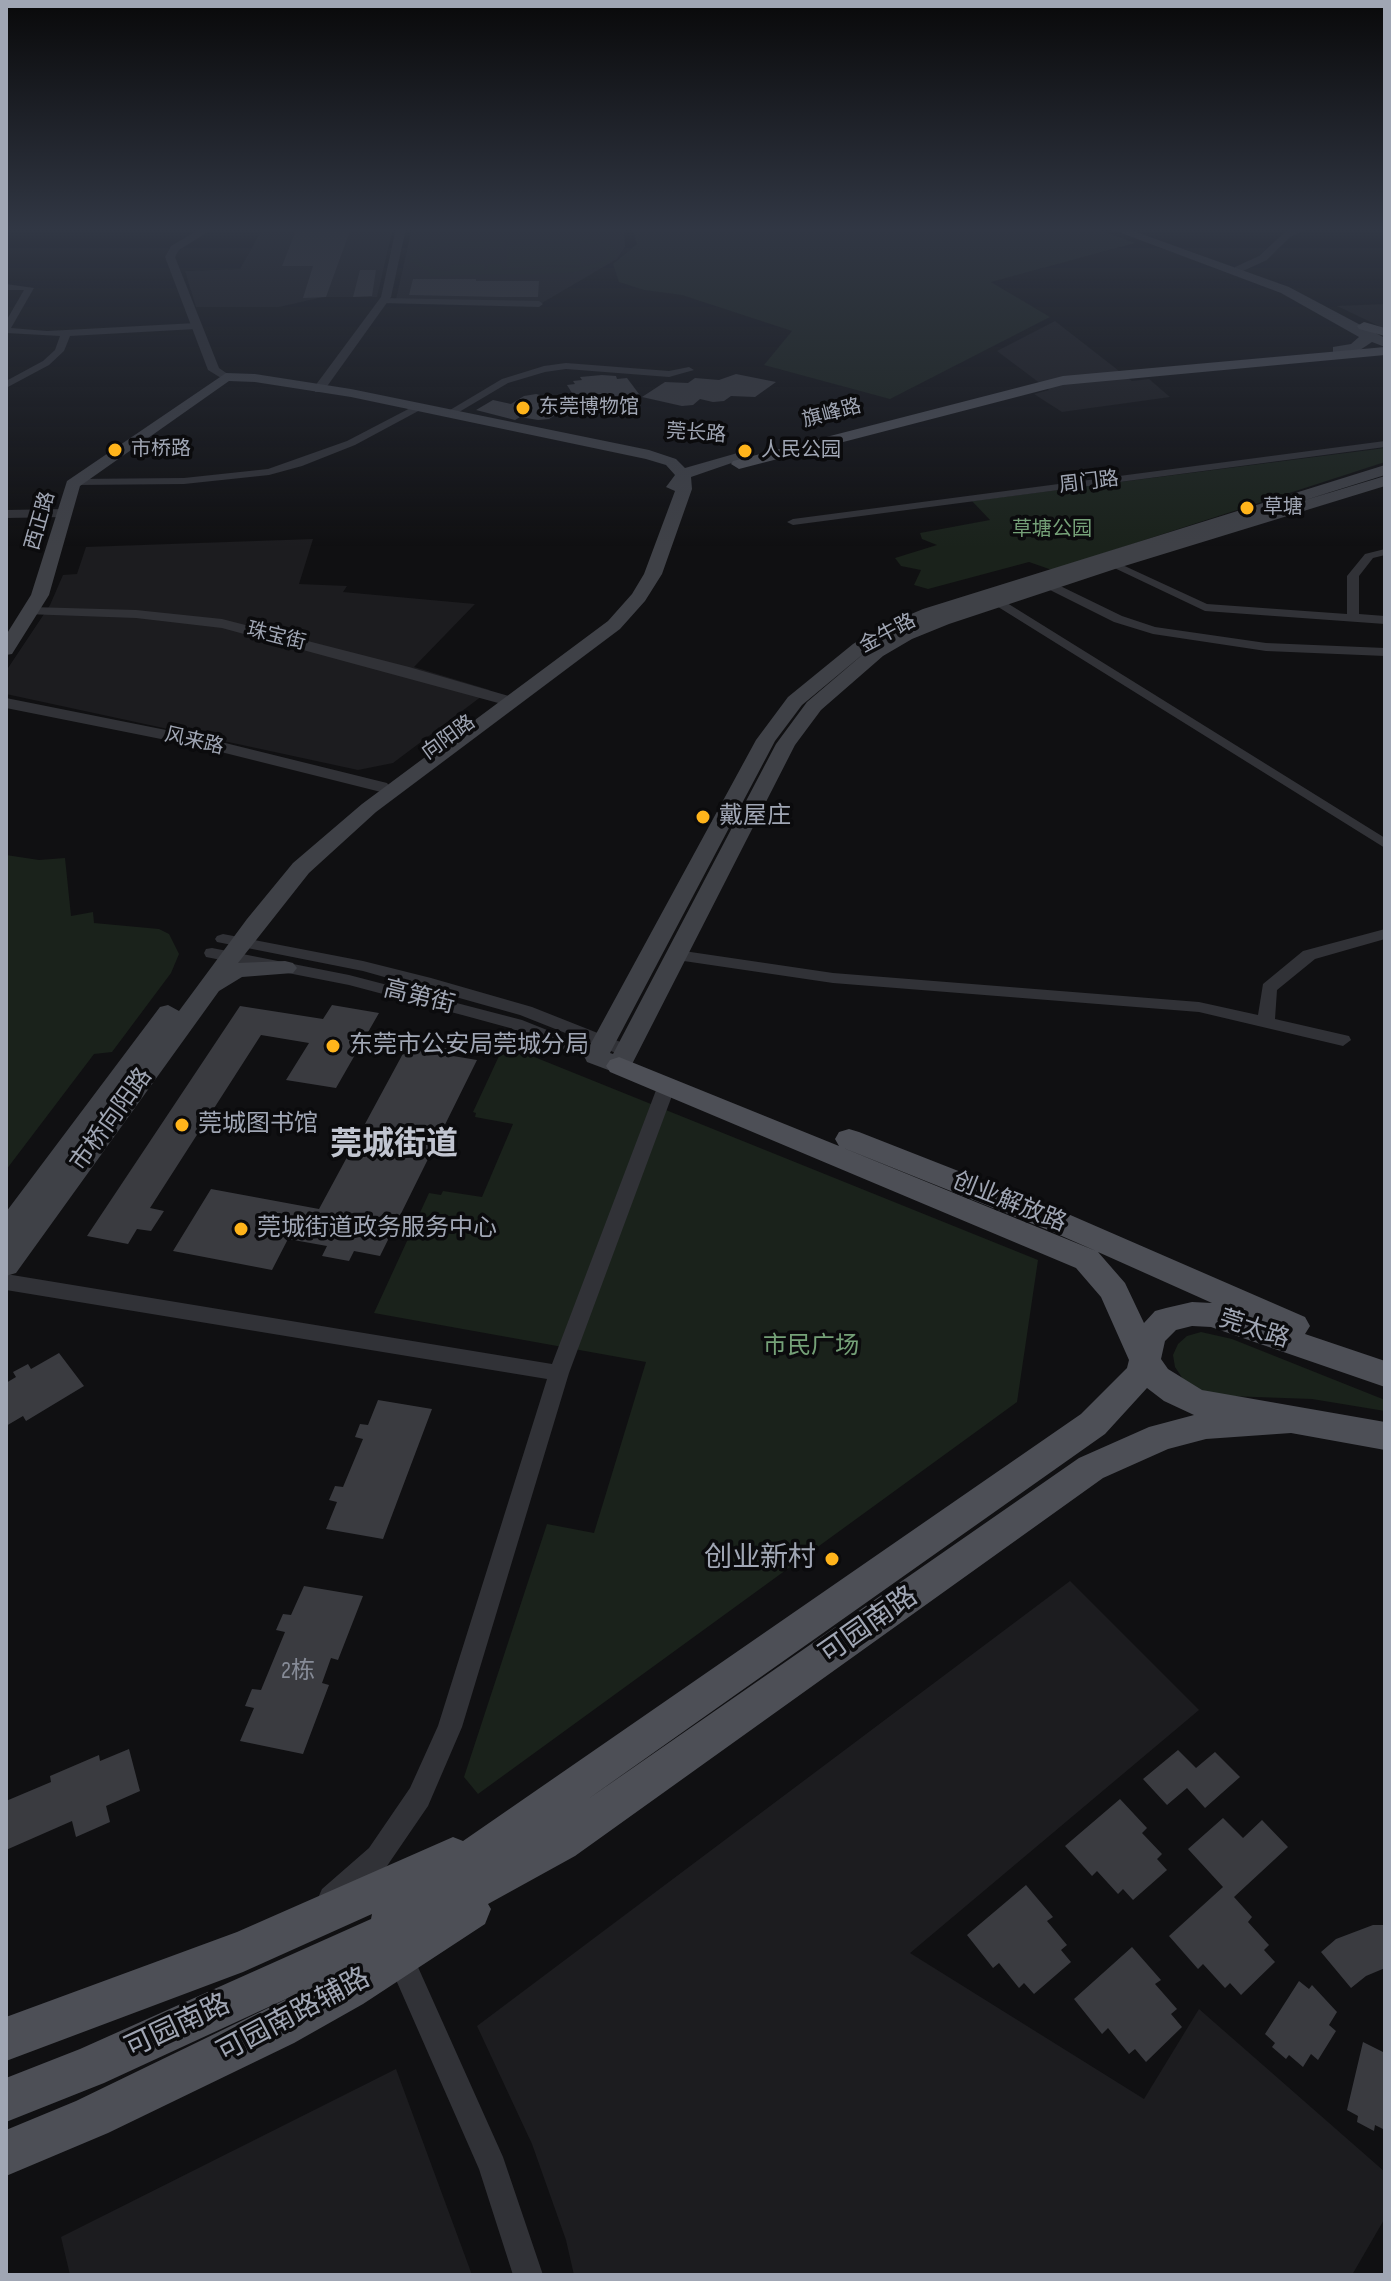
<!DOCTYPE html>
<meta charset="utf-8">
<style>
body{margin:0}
#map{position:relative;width:1391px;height:2281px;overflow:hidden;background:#101012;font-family:"Sofia Sans Condensed",sans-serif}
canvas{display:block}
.frame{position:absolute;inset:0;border:8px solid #a0a6b4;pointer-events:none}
</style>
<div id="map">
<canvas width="1391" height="2281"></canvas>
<div class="frame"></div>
</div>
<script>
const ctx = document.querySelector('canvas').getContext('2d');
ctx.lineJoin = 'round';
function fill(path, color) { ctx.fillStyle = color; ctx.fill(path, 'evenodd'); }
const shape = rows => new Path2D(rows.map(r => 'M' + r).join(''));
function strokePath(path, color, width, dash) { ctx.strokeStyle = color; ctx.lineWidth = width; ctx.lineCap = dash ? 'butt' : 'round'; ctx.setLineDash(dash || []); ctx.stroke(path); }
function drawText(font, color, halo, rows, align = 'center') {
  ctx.font = font + ' "Sofia Sans Condensed","Noto Sans SC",sans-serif'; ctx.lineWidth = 7; ctx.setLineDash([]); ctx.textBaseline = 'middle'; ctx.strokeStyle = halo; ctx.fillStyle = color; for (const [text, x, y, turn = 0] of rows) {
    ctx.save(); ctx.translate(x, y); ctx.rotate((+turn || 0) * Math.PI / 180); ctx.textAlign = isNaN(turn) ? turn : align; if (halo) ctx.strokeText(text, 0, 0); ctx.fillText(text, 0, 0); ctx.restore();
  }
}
const built = shape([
 [263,228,393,228,377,297,323,297,279,307,196,307,185,271,240,269],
 [412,228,624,228,625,247,617,259,542,303,396,299],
 [1385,304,1385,329,1337,306],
 [1055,321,1132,381,1149,379,1170,397,1062,412,1034,394,1049,390,997,351],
 [313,539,299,584,347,586,343,592,475,604,414,667,490,690,393,763,358,770,6,694,6,671,50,605,63,575,77,574,86,547],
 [1070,1581,1199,1710,910,1953,1144,2099,1199,2009,1385,2172,1385,2218,1352,2275,574,2275,566,2240,532,2144,477,2026],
 [396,2069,472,2275,70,2275,61,2237]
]);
const green = shape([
 [632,228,1094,228,1135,243,991,282,1050,317,890,399,764,365,792,331,682,295,644,290,619,282,613,264,637,244],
 [583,238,611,245,617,250,618,256,601,267,568,273,429,276,430,272,409,261,410,255,417,249,445,242],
 [580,241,603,246,609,256,600,262,582,267,502,270,502,264,488,264,488,270,484,270,484,264,451,265,450,271,438,270,423,265,418,258,429,249,452,244,452,249,485,248,486,243,489,243,489,248,502,248,503,242],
 [580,243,581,265,507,267,507,245],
 [1385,448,1385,462,1052,570,1029,562,928,589,914,585,921,570,901,566,895,558,937,545,922,539,920,533,990,520,972,501],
 [6,855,39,860,65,858,71,916,93,912,94,923,159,929,169,934,179,954,171,973,112,1052,94,1054,6,1170],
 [517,1050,1038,1260,1017,1402,478,1794,464,1777,547,1524,594,1533,646,1362,374,1313,429,1193,441,1195,443,1191,482,1197,513,1124,475,1117,476,1113,473,1112,499,1056],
 [1201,1332,1232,1339,1385,1400,1385,1411,1312,1399,1228,1396,1196,1389,1183,1379,1175,1367,1173,1355,1178,1344,1187,1336]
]);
const building = shape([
 [297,228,351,228,326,297,303,298,313,266,282,266],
 [360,270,376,270,372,296,353,297],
 [413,279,476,279,476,281,539,281,538,297,501,297,409,295],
 [736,374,776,382,755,397,731,396,724,401,713,402,700,399,693,405,682,406,642,397,665,382,688,383,695,378,719,380],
 [602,375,616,376,617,379,627,378,639,394,595,400,590,393,577,401,567,385,575,384,573,381,582,380,580,377],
 [536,394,574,403,549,419,538,420,520,417,515,420,476,410,493,400,511,404,524,396],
 [332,1005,379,1013,336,1088,286,1080,309,1043,261,1035,150,1208,164,1211,151,1231,137,1229,128,1244,87,1236,240,1006,323,1019],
 [432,1046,456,1050,453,1056,477,1060,380,1256,354,1251,349,1261,322,1256,327,1246,288,1239,272,1270,173,1251,211,1189,319,1209,406,1048,429,1052],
 [59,1353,84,1386,26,1421,23,1416,6,1426,6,1383,16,1377,13,1372,28,1364,31,1369],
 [378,1400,432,1409,383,1539,326,1529,337,1502,329,1500,335,1486,343,1487,363,1439,355,1437,360,1424,368,1425],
 [304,1586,363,1596,338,1660,331,1658,322,1683,329,1685,303,1754,240,1741,254,1708,245,1706,252,1689,261,1690,285,1632,276,1630,283,1614,291,1615],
 [129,1749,140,1791,106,1806,110,1822,76,1837,72,1821,6,1850,6,1801,51,1782,50,1776,99,1755,100,1761],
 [1178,1750,1196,1768,1215,1752,1240,1777,1205,1808,1187,1788,1167,1805,1143,1779],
 [1120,1799,1147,1828,1142,1833,1162,1854,1157,1859,1167,1870,1133,1900,1123,1889,1118,1894,1097,1871,1092,1876,1065,1846],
 [1223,1818,1243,1838,1262,1820,1288,1847,1234,1897,1252,1917,1248,1922,1269,1945,1264,1950,1275,1962,1241,1995,1230,1983,1225,1988,1203,1964,1198,1969,1169,1936,1223,1887,1188,1849],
 [1026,1885,1053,1917,1047,1921,1067,1945,1061,1950,1071,1962,1034,1994,1024,1983,1019,1988,999,1963,993,1968,967,1935],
 [1373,1925,1385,1925,1385,1968,1366,1976,1351,1988,1321,1952,1336,1939],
 [1132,1947,1161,1980,1155,1984,1177,2009,1171,2014,1182,2027,1146,2062,1135,2049,1129,2054,1108,2028,1102,2034,1074,1999],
 [1299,1981,1309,1989,1312,1985,1337,2012,1329,2025,1336,2031,1318,2060,1311,2054,1303,2067,1289,2055,1286,2059,1272,2047,1275,2043,1265,2034],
 [1363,2042,1385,2053,1385,2130,1375,2125,1374,2131,1357,2122,1358,2116,1347,2110]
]);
const minor = shape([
 [6,284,34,288,11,328,47,331,196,323,201,326,196,329,70,336,64,351,49,365,6,388,6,381,43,361,55,350,60,336,6,333,6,321,24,290,6,290,6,284],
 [384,298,539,301,543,304,539,307,381,303,384,298],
 [566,363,669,371,689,367,694,370,669,377,566,369,545,372,508,383,454,415,445,413,502,379,544,366,566,363],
 [418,404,422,405,422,409,355,445,302,466,269,475,184,484,75,485,70,482,75,479,184,478,268,469,347,441,418,404],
 [1385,441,1385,447,793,525,787,522,793,519,1385,441],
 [1385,549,1385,555,1373,558,1359,576,1359,614,1385,616,1385,624,1205,611,1106,564,1116,562,1207,604,1347,614,1347,576,1365,554,1385,549],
 [1050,581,1122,616,1155,627,1266,643,1385,648,1385,656,1266,651,1153,634,1114,622,1046,588,1044,585,1050,581],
 [999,598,1385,838,1385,848,995,605,993,602,999,598],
 [1385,929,1385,939,1315,959,1277,990,1275,1019,1349,1036,1351,1040,1343,1046,1199,1012,833,983,677,960,669,955,677,950,833,973,1199,1002,1258,1015,1263,984,1303,951,1385,929],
 [223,934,363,961,431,978,532,1007,633,1047,636,1051,627,1057,621,1055,520,1015,363,971,217,942,215,939,217,936,223,934],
 [212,948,349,975,522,1020,602,1052,605,1056,596,1062,510,1028,466,1016,349,985,206,957,204,953,206,949,212,948],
 [667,1079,676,1085,569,1373,462,1727,428,1806,387,1866,340,1907,331,1911,322,1907,318,1898,322,1889,369,1848,410,1788,438,1726,547,1379,6,1290,6,1274,552,1364,658,1085,667,1079],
 [399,1944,409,1947,503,2157,543,2275,513,2275,479,2169,386,1957,389,1947,399,1944]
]);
const tertiary = shape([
 [202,228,214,228,179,250,175,257,219,368,232,377,226,381,208,370,165,257,171,246,202,228],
 [396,228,406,228,391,297,323,392,315,392,315,386,381,297,396,228],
 [1295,228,1309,228,1290,237,1267,260,1243,271,1235,271,1235,267,1259,256,1284,233,1295,228],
 [6,510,63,509,70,513,63,517,6,518,6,510],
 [31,607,136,610,222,619,409,667,519,699,521,702,513,707,222,628,136,618,26,614,24,611,31,607],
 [6,698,201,737,387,783,390,787,381,792,201,747,6,708,6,698]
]);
const secondary = shape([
 [1108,228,1125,228,1289,287,1385,338,1385,347,1372,342,1360,350,1333,353,1333,347,1351,344,1359,337,1281,293,1108,228],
 [226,373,255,374,351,389,649,450,676,459,685,468,741,452,749,457,691,477,692,489,662,574,645,601,620,629,376,812,309,873,238,963,285,961,293,963,297,968,293,973,242,977,219,991,16,1273,6,1276,6,1212,160,1007,168,1005,179,1011,247,919,293,863,362,804,608,621,632,594,644,574,675,491,666,487,675,475,666,465,646,459,351,397,255,382,229,381,80,486,49,595,12,654,6,655,6,635,31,595,67,481,226,373],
 [1385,465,1385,475,1302,501,1385,476,1385,486,1118,568,949,624,912,639,883,656,821,710,795,745,628,1072,619,1074,587,1062,584,1056,756,740,788,697,853,644,883,626,923,609,1385,465],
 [868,650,807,702,776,744,613,1054,610,1053,775,741,802,705,868,650]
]);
const primary = shape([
 [1364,322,1385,328,1385,336,1359,329,1357,326,1364,322],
 [1385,347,1385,355,1063,385,739,469,731,464,733,461,1063,376,1385,347],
 [619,1057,839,1146,835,1139,839,1132,849,1129,859,1132,1068,1214,1305,1317,1310,1326,1305,1334,1385,1361,1385,1387,1211,1327,1192,1326,1176,1330,1165,1341,1161,1359,1168,1369,1202,1390,1385,1422,1385,1450,1291,1433,1206,1439,1168,1449,1103,1478,575,1856,488,1904,491,1909,485,1924,363,2004,294,2043,108,2133,6,2176,6,2130,76,2101,299,1993,104,2083,6,2122,6,2078,80,2049,371,1919,372,1914,243,1972,6,2061,6,2017,237,1932,453,1837,463,1841,1081,1414,1127,1368,1129,1360,1101,1297,1076,1268,610,1072,606,1066,610,1060,619,1057],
 [841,1147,1048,1230,1096,1251,841,1147],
 [1098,1252,1212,1303,1192,1302,1166,1308,1155,1311,1144,1323,1125,1283,1098,1252],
 [1147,1388,1164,1401,1194,1415,1149,1427,1079,1458,588,1799,1105,1434,1147,1388]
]);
const markers = [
 [523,408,8,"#ffb41b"],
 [115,450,8,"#ffb41b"],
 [745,451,8,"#ffb41b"],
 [1247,508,8,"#ffb41b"],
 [703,817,8,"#ffb41b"],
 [333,1046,8,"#ffb41b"],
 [182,1125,8,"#ffb41b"],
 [241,1229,8,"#ffb41b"],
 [832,1559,8,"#ffb41b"]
];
const farPoinames = [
 ["东莞博物馆",539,408],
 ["市桥路",131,450],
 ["人民公园",761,451],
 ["草塘",1263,508]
];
const farStreetnames = [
 ["旗峰路",832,414,-15],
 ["莞长路",696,434,4],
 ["周门路",1089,483,-7],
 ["西正路",41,521,-74],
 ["金牛路",888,634,-28],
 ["珠宝街",276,637,14],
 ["向阳路",449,738,-36],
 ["风来路",194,742,13]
];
const farParknames = [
 ["草塘公园",1052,530]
];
const poiNames = [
 ["戴屋庄",719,817],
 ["东莞市公安局莞城分局",349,1046],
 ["莞城图书馆",198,1125],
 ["莞城街道政务服务中心",257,1229]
];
const streetNames = [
 ["高第街",419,998,14],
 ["市桥向阳路",112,1120,-54],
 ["创业解放路",1009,1203,22],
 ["莞太路",1254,1330,18]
];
const parkNames = [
 ["市民广场",811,1347]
];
const nearNumbernames = [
 ["2栋",298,1672]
];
const nearPoinames = [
 ["创业新村",816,1559]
];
const nearStreetnames = [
 ["可园南路",869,1626,-35],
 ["可园南路辅路",294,2016,-28],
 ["可园南路",178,2027,-25]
];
const districtNames = [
 ["莞城街道",394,1146]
];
fill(built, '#1c1c1f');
fill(green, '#1a221b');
fill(building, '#3a3b40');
fill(minor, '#313237');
fill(tertiary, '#313237');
fill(secondary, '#3f4147');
fill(primary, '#4d4f56');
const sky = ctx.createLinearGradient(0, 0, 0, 547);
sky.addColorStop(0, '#09090a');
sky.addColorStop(0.42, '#313744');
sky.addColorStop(1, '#31374400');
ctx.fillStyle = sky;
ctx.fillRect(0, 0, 1391, 547);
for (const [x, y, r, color] of markers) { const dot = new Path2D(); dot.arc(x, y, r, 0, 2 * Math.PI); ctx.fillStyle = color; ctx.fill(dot); strokePath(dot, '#0b0b0d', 3); }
drawText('20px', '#a0a6b4', '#0b0b0d', farPoinames, 'left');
drawText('20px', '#a0a6b4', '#0b0b0d', farStreetnames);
drawText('20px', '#75a178', '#0b0b0d', farParknames);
drawText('24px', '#a0a6b4', '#0b0b0d', poiNames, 'left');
drawText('24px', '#a0a6b4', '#0b0b0d', streetNames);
drawText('24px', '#75a178', '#0b0b0d', parkNames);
drawText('24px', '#868b97', null, nearNumbernames);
drawText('28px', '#a0a6b4', '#0b0b0d', nearPoinames, 'right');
drawText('28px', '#a0a6b4', '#0b0b0d', nearStreetnames);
drawText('bold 32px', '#c1c5d0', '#0b0b0d', districtNames);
</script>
